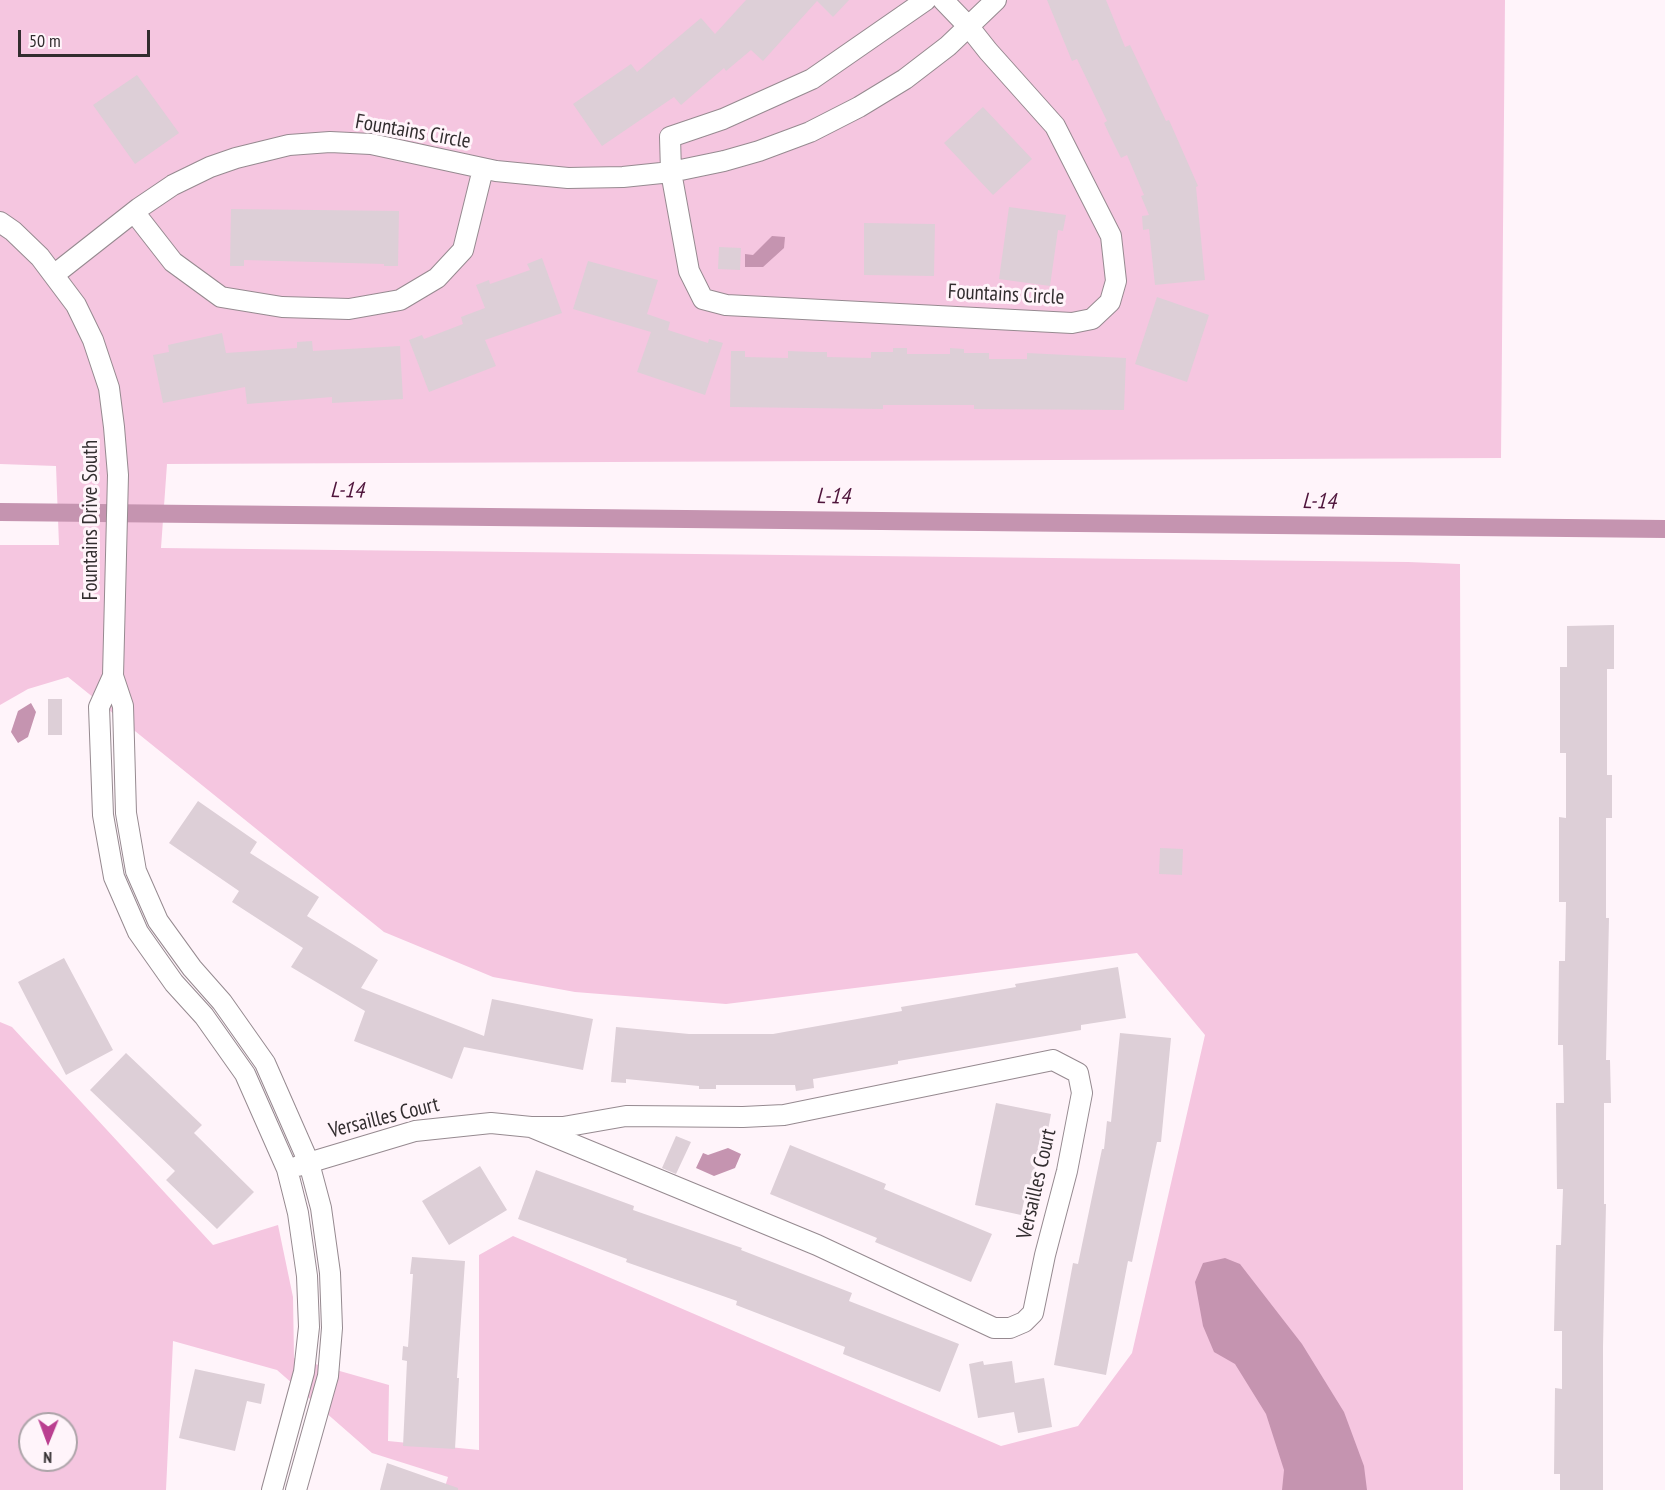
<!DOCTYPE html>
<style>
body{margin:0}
#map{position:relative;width:1665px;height:1490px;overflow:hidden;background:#fff4fa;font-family:"PT Sans Narrow",sans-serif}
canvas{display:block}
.north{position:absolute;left:18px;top:1412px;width:60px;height:60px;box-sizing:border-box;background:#fff4fa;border:2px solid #ada4a9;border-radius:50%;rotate:181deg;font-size:16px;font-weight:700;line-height:24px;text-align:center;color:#322d2f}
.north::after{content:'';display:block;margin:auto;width:21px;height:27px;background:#ba3f90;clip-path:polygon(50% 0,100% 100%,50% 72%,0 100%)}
.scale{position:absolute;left:18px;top:30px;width:132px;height:27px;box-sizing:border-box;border:3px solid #322d2f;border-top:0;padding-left:8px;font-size:18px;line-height:21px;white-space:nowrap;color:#322d2f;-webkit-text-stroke:4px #fff4fa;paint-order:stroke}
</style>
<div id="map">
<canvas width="1665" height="1490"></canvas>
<div class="north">N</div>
<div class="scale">50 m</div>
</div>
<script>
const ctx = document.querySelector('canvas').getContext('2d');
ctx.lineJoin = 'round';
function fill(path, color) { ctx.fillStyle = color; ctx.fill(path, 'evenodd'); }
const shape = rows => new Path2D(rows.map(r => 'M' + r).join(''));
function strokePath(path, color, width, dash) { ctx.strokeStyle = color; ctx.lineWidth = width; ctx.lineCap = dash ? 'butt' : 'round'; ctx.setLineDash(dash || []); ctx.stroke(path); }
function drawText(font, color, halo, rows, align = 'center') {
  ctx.font = font + ' "PT Sans Narrow",sans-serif'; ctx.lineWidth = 6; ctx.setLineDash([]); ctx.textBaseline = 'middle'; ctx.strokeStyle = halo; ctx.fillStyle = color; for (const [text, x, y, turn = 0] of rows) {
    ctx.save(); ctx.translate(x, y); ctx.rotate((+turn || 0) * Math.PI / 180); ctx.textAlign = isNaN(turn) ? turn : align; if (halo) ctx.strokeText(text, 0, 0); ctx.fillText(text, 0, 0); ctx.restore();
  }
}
const green = shape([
 [0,0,1505,0,1501,458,167,464,161,548,1408,562,1460,564,1463,1490,444,1490,448,1477,372,1453,277,1370,173,1341,166,1490,0,1490,0,1022,12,1027,213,1245,278,1225,293,1297,294,1358,389,1385,388,1441,479,1450,479,1255,513,1236,1001,1446,1078,1426,1132,1353,1205,1035,1137,953,726,1004,575,992,493,977,384,932,68,677,28,689,0,705,0,545,59,545,56,466,0,464],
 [30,1424,66,1424,66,1460,30,1460]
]);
const water = shape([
 [772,236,785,237,784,248,763,267,745,267,745,254,753,255],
 [31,703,36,712,28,737,18,743,11,732,18,711],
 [728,1148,741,1154,735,1168,714,1176,696,1168,703,1153,708,1155],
 [1225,1258,1240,1264,1302,1344,1344,1412,1364,1466,1367,1490,1282,1490,1284,1470,1266,1414,1235,1364,1214,1352,1203,1326,1195,1282,1203,1263]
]);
const canal = shape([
 [0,512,1665,529]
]);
const building = shape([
 [746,0,849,0,833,17,817,1,763,61,751,50,726,71,724,68,681,105,674,97,602,146,573,104,631,64,637,72,701,18,715,34],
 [1047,0,1106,0,1125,47,1130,45,1166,121,1169,120,1198,186,1196,187,1205,280,1155,285,1149,229,1143,230,1142,216,1149,215,1141,196,1144,195,1127,155,1121,158,1110,136,1104,123,1107,121,1077,59,1072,61],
 [137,75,179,133,135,164,93,105],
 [983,107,1032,159,993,195,944,143],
 [1009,207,1066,215,1063,231,1058,230,1050,286,999,279],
 [231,209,399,211,398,266,384,266,384,264,244,260,244,266,230,266],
 [864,223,935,224,934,276,864,275],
 [719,247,741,248,740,270,718,269],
 [542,258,562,313,485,340,496,366,429,392,409,340,422,335,424,339,463,324,461,317,485,308,476,285,489,280,490,284,530,270,527,264],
 [588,261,658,280,647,314,670,322,668,330,708,343,709,339,723,343,705,395,637,372,651,332,573,309],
 [1157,297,1209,315,1187,382,1135,364],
 [222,333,226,353,297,348,297,342,312,341,313,351,400,346,403,399,332,403,332,397,247,404,245,387,163,403,153,355,169,352,168,345],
 [893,348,907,348,907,354,950,354,950,348,964,349,964,353,989,353,989,359,1027,359,1027,353,1126,358,1124,410,974,409,974,405,883,405,883,409,730,407,731,351,745,351,745,357,788,358,788,351,813,352,827,352,827,357,871,358,871,352,893,352],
 [1614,625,1614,669,1607,669,1607,775,1612,775,1612,818,1606,818,1606,918,1609,918,1606,1060,1610,1060,1611,1103,1604,1103,1604,1204,1606,1204,1603,1347,1603,1490,1560,1490,1560,1474,1554,1474,1555,1388,1562,1389,1562,1331,1554,1331,1556,1245,1561,1245,1563,1189,1557,1189,1556,1103,1564,1103,1563,1045,1558,1045,1559,961,1565,961,1566,902,1559,902,1559,817,1566,818,1566,753,1560,753,1560,667,1567,667,1567,626],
 [48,699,62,699,62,735,48,735],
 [198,801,257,842,250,853,319,897,307,916,378,960,361,988,484,1036,492,999,593,1019,583,1070,464,1047,452,1079,354,1041,365,1011,291,967,303,948,232,902,239,891,169,843],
 [1160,848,1183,849,1182,875,1159,874],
 [64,958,113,1050,66,1075,18,982],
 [1118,967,1126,1018,1081,1025,1081,1030,898,1061,898,1064,813,1079,814,1088,796,1091,795,1085,716,1085,716,1089,699,1089,699,1086,626,1079,626,1083,611,1082,616,1027,689,1034,773,1034,902,1011,901,1007,1016,987,1015,984],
 [1120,1033,1171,1038,1161,1142,1157,1142,1132,1262,1128,1261,1106,1375,1054,1365,1073,1263,1078,1264,1102,1149,1104,1149,1107,1121,1111,1122],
 [126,1053,202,1125,194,1133,254,1192,217,1229,166,1180,175,1171,90,1090],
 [996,1103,1051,1114,1048,1130,1044,1129,1029,1193,1026,1192,1021,1215,975,1205],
 [676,1136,691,1142,676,1174,662,1168],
 [790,1145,886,1184,884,1189,992,1234,971,1282,875,1242,877,1238,770,1194],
 [480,1166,507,1210,449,1245,422,1201],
 [536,1170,634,1206,633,1210,742,1248,741,1250,852,1293,849,1301,959,1344,940,1392,843,1354,845,1347,736,1305,737,1301,626,1262,627,1259,518,1219],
 [412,1257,465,1261,457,1378,459,1378,455,1449,403,1446,407,1361,402,1360,403,1346,408,1347,413,1274,410,1274],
 [983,1361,984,1365,1012,1361,1015,1383,1044,1378,1052,1427,1018,1433,1014,1412,978,1418,969,1364],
 [195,1369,265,1384,261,1404,247,1401,235,1451,179,1438],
 [387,1463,458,1488,458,1490,380,1490]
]);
const minor = shape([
 [926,0,812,79,723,119,670,137,671,172,689,271,703,299,726,305,1072,323,1092,319,1110,302,1116,281,1111,236,1055,126,988,51,969,27,943,0],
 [134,212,173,262,221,297,282,307,349,309,400,300,437,278,463,250,483,169],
 [0,222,13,231,40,257,76,305,93,340,109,388,114,427,118,475,113,676,123,706,126,813,136,871,158,921,192,968,222,1002,265,1063,309,1163,321,1208,330,1273,332,1328,328,1376,296,1490],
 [55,274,139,208,173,185,210,167,236,158,289,145,330,142,371,144,496,171,568,178,623,177,671,172,724,161,759,151,810,132,859,107,905,79,948,46,996,0],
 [113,676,99,707,103,815,114,877,138,932,174,983,204,1016,245,1074,287,1169,298,1213,307,1276,309,1327,304,1372,272,1490],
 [1053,1060,1078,1073,1082,1093,1067,1171,1045,1255,1033,1313,1024,1322,1010,1328,994,1328,817,1245,531,1127,563,1127,626,1116,743,1117,784,1115,1053,1060],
 [298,1166,415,1131,491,1123,531,1127]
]);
const streetNames = [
 ["Fountains Circle",413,132,10],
 ["Fountains Circle",1006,295,3],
 ["Fountains Drive South",91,520,-90],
 ["Versailles Court",384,1118,-14],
 ["Versailles Court",1037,1184,-77]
];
const waterNames = [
 ["L-14",347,491,1],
 ["L-14",833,497,1],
 ["L-14",1319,502,1]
];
fill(green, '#f5c6e0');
fill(water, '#c594b0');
strokePath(canal, '#c594b0', 18);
fill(building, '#ddcfd7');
strokePath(minor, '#968a90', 22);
strokePath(minor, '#fff', 20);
drawText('21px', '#322d2f', '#fff4fa', streetNames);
drawText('italic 22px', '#4f143b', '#fff4fa', waterNames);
</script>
